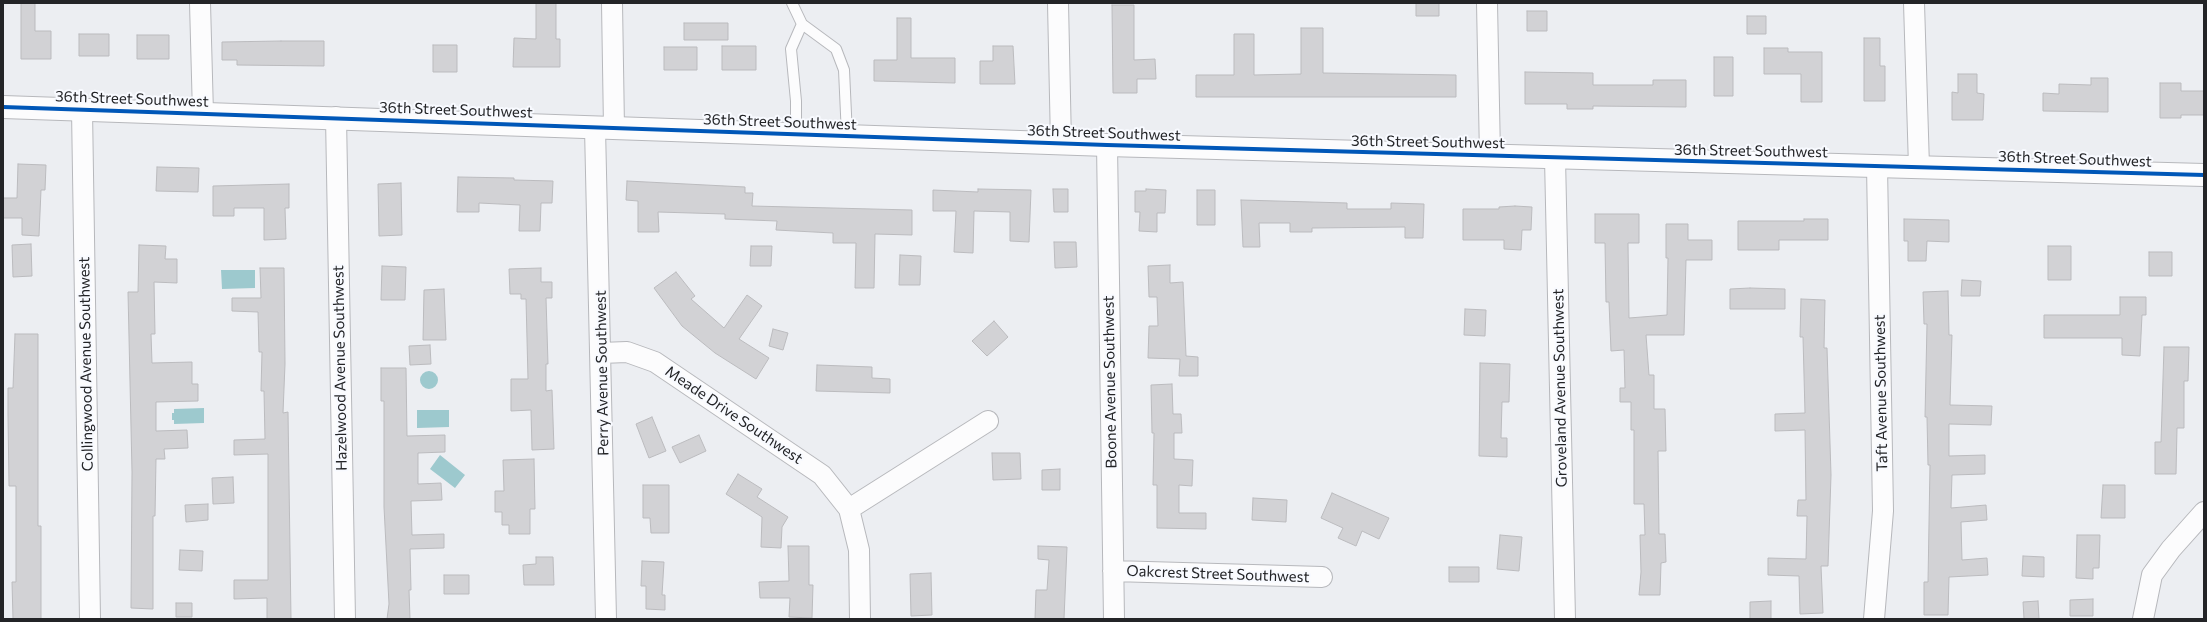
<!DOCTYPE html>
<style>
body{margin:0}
#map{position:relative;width:2207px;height:622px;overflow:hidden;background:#eceef2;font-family:Commissioner,sans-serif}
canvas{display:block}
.frame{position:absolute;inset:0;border:4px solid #232427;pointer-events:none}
</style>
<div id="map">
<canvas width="2207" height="622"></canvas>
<div class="frame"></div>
</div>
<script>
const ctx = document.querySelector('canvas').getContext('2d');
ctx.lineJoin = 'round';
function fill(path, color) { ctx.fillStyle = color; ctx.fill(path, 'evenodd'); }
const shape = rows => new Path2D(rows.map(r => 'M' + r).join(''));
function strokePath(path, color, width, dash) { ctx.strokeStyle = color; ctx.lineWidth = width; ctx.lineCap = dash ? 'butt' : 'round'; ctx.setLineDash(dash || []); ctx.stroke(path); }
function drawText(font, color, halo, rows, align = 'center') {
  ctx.font = font + ' Commissioner,sans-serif'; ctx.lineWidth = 4; ctx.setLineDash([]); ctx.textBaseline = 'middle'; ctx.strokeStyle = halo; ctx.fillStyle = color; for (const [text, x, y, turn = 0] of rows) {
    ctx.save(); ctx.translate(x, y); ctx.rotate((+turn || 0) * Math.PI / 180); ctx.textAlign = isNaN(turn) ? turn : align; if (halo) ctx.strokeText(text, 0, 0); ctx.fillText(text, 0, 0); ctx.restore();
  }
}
const water = shape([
 [221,270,255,270,255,288,222,289],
 '420 380a9 9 0 1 1 18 0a9 9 0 1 1-18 0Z',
 [204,408,204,423,174,424,174,420,172,420,172,413,174,413,174,409],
 [417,410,449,410,449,427,417,428],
 [440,455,465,475,455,488,430,469]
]);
const building = shape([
 [21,3,35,3,35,31,51,31,51,59,21,59,21,3],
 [536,3,556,3,556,39,560,39,560,67,513,67,514,38,536,39,536,3],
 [1416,3,1439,3,1439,16,1416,16,1416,3],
 [1112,5,1134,5,1134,60,1155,59,1156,79,1137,79,1137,93,1113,93,1112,5],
 [1527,11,1547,11,1547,31,1527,31,1527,11],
 [1747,16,1766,16,1766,34,1747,34,1747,16],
 [897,18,911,18,911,58,955,58,955,83,874,81,874,60,897,60,897,18],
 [684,23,728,23,728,40,684,40,684,23],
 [1301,28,1323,28,1323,73,1456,75,1456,97,1196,97,1196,75,1234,75,1234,34,1254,34,1254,75,1301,74,1301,28],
 [79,34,109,34,109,56,79,56,79,34],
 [137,35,169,35,169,59,137,59,137,35],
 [1864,38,1880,38,1880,66,1885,66,1885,101,1864,101,1864,38],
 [281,41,324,41,324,66,237,65,237,60,222,60,222,42,281,41],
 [433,45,457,45,457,72,433,72,433,45],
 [722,46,756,46,756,70,722,70,722,46],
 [993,46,1013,46,1015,84,980,84,980,61,993,61,993,46],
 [664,47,697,47,697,70,664,70,664,47],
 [1764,48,1788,48,1788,52,1822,52,1822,102,1801,102,1801,74,1764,74,1764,48],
 [1714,57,1733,57,1733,96,1714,96,1714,57],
 [1525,72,1593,73,1593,85,1653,85,1653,80,1686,80,1686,107,1593,106,1593,109,1567,109,1567,104,1525,104,1525,72],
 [1958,74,1977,74,1977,93,1984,94,1983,120,1952,120,1952,92,1958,93,1958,74],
 [2091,78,2108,78,2108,112,2043,111,2043,93,2059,94,2059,84,2091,85,2091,78],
 [2160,83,2181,83,2181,91,2204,91,2204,115,2181,115,2181,118,2160,118,2160,83],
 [18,164,46,165,45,190,41,190,39,236,22,235,22,218,3,218,3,198,17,198,18,164],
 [157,167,199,168,198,192,156,191,157,167],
 [458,177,514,178,514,180,553,181,552,203,541,203,540,231,519,231,520,205,479,203,479,212,457,212,458,177],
 [627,181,745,187,745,193,753,193,752,206,912,210,912,235,875,234,874,288,855,288,856,243,833,243,833,233,776,230,777,221,725,219,725,214,658,212,659,232,638,232,638,201,626,200,627,181],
 [401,183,402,235,379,236,378,184,401,183],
 [289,184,289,208,285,208,286,239,264,240,264,208,234,208,234,216,213,216,213,186,289,184],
 [978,189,1031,190,1029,242,1010,241,1010,212,974,211,973,253,954,252,956,211,933,211,933,190,978,192,978,189],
 [1053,189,1068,189,1068,212,1054,212,1053,189],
 [1146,189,1166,190,1165,213,1157,213,1157,232,1139,231,1140,212,1135,212,1135,191,1146,191,1146,189],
 [1197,190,1215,190,1215,225,1197,225,1197,190],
 [1241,200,1347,203,1347,209,1391,209,1391,203,1424,204,1423,238,1405,238,1405,227,1312,228,1312,232,1290,232,1290,223,1259,223,1260,247,1243,247,1241,200],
 [1515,206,1532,207,1531,230,1522,230,1521,250,1504,249,1504,240,1463,240,1463,209,1499,209,1499,207,1515,206],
 [1595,214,1639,214,1639,243,1628,243,1629,318,1667,315,1668,258,1666,258,1666,224,1688,224,1688,240,1712,240,1712,260,1686,260,1684,335,1646,335,1649,375,1654,375,1654,409,1665,409,1666,451,1658,451,1659,534,1665,534,1666,562,1661,563,1660,595,1639,595,1641,572,1640,535,1645,535,1644,504,1634,504,1634,430,1631,430,1631,402,1620,402,1620,388,1625,388,1624,350,1611,351,1609,302,1606,302,1605,243,1595,243,1595,214],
 [1804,219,1828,219,1828,240,1779,240,1779,250,1738,250,1738,221,1804,221,1804,219],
 [1904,219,1949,220,1949,242,1927,241,1926,261,1908,261,1908,241,1904,241,1904,219],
 [1054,242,1076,242,1077,267,1055,268,1054,242],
 [31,244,32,276,13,277,12,245,31,244],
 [139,245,166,246,165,259,177,259,177,283,154,282,155,334,151,334,152,363,192,362,192,384,198,384,198,401,156,402,156,431,187,430,188,448,164,449,165,459,156,459,155,516,153,516,153,609,131,608,132,472,128,292,138,292,139,245],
 [751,246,772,246,771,266,750,266,751,246],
 [2048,246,2071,246,2071,280,2048,280,2048,246],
 [2149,252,2172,252,2172,276,2149,276,2149,252],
 [900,255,921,256,920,285,899,285,900,255],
 [1170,265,1170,283,1183,282,1186,356,1198,357,1198,376,1179,376,1180,359,1148,358,1149,326,1158,326,1157,297,1149,297,1148,266,1170,265],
 [382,266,406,267,405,300,381,300,382,266],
 [260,268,284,268,285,364,283,413,288,412,291,619,267,619,267,598,234,599,234,580,268,580,268,454,234,455,234,440,265,439,264,391,261,391,262,352,259,352,258,312,232,311,232,298,261,298,260,268],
 [541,268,541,282,552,282,552,298,546,298,548,364,546,364,546,391,552,390,554,449,532,450,531,410,511,411,511,379,528,379,526,299,521,299,521,294,510,294,509,269,541,268],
 [676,272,695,296,691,299,724,328,747,295,762,306,739,339,769,358,756,379,715,353,682,326,654,288,676,272],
 [1962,280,1981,281,1980,296,1961,296,1962,280],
 [1750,288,1785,289,1785,309,1730,309,1730,289,1750,288],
 [444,289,446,340,423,340,424,290,444,289],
 [1948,291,1949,335,1952,335,1950,405,1992,406,1991,425,1949,424,1949,456,1985,455,1985,474,1952,475,1951,508,1986,505,1987,520,1961,522,1962,560,1987,558,1988,575,1949,577,1948,615,1924,615,1924,582,1928,582,1930,465,1928,465,1927,417,1925,417,1927,324,1924,324,1923,292,1948,291],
 [2120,297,2146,297,2146,315,2142,315,2140,356,2122,355,2122,338,2044,338,2044,315,2120,315,2120,297],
 [1801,299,1825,300,1824,348,1827,348,1831,475,1828,566,1821,566,1823,613,1800,614,1799,576,1768,575,1768,558,1806,559,1807,516,1797,516,1798,500,1806,500,1805,430,1775,431,1775,414,1805,413,1803,337,1800,337,1801,299],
 [1465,309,1486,310,1485,336,1464,335,1465,309],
 [994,321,1008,337,987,356,972,341,994,321],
 [773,329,788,333,783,350,769,346,773,329],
 [15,334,38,334,38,526,41,526,41,619,13,619,12,582,16,582,16,486,9,486,8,415,8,388,13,388,15,334],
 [430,345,431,364,410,365,409,346,430,345],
 [2164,347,2189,347,2188,381,2184,381,2184,428,2177,428,2176,474,2155,474,2155,442,2161,442,2164,347],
 [1480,363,1510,364,1509,402,1502,402,1501,438,1507,438,1507,457,1479,456,1480,363],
 [817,365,872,367,872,378,890,379,890,393,816,391,817,365],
 [381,368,406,368,407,436,445,435,445,452,418,453,418,484,441,483,442,500,411,501,412,535,444,534,444,548,410,549,411,590,409,590,410,619,387,619,389,604,384,507,384,401,381,401,381,368],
 [1172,384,1173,414,1181,414,1182,433,1174,433,1174,459,1193,460,1192,486,1179,485,1179,513,1206,513,1206,529,1157,528,1157,485,1153,485,1154,433,1152,433,1151,385,1172,384],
 [652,417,666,451,649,458,636,424,652,417],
 [699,435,706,451,680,463,672,447,699,435],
 [992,453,1020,453,1021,479,993,480,992,453],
 [534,459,535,509,530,509,530,534,509,534,509,525,502,525,502,512,495,512,495,491,504,491,503,460,534,459],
 [1060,469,1060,490,1042,490,1042,470,1060,469],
 [738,474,762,489,757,497,788,517,782,527,781,548,761,547,762,517,726,494,738,474],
 [233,477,234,503,213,504,212,478,233,477],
 [643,485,669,485,669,533,651,533,650,518,643,518,643,485],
 [2103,485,2125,485,2125,518,2101,518,2103,485],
 [1332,493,1389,518,1379,539,1362,531,1356,546,1338,538,1343,528,1321,518,1332,493],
 [1253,498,1287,500,1286,522,1252,520,1253,498],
 [208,504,208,520,186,522,185,505,208,504],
 [1500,535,1522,537,1519,571,1497,569,1500,535],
 [2077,535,2100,535,2099,568,2093,568,2093,579,2076,578,2077,535],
 [788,546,809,546,809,585,813,585,812,618,789,617,790,598,760,598,759,582,789,581,788,546],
 [1038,546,1067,547,1064,619,1035,619,1036,590,1047,590,1049,560,1038,559,1038,546],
 [180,550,203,551,202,571,179,570,180,550],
 [2023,556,2044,557,2044,577,2022,576,2023,556],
 [536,557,553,557,554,585,524,585,523,565,536,564,536,557],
 [642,561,664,562,662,595,665,595,665,610,646,609,646,586,641,586,642,561],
 [1449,567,1479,567,1479,582,1449,582,1449,567],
 [931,573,932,615,911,616,910,574,931,573],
 [444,575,469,575,469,594,444,594,444,575],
 [2093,599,2093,616,2070,616,2070,600,2093,599],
 [1771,601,1771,619,1750,619,1750,602,1771,601],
 [2038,601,2039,619,2024,619,2023,602,2038,601],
 [176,603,192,603,192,617,176,617,176,603]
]);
const service = shape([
 [792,3,802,24,836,49,844,70,847,136],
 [796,134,796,101,791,49,802,24]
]);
const minor = shape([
 [200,3,203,114],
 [612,3,614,128],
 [1058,3,1061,144],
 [1487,3,1490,156],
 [1914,3,1919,167],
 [82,110,90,619],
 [336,117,345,619],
 [595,128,606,619],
 [1107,145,1114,619],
 [1555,158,1565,619],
 [601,353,627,352,655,362,822,475,849,509,859,550,860,619],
 [849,509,988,421],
 [1113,571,1322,577],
 [1874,619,1883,511,1877,166],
 [2143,619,2152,575,2171,549,2204,512]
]);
const tertiary = shape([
 [3,107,1107,145,2204,175]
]);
const cycleway = shape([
 [3,107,1107,145,2204,175]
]);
const streetNames = [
 ["36th Street Southwest",132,99,2],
 ["36th Street Southwest",456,110,2],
 ["36th Street Southwest",780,122,2],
 ["36th Street Southwest",1104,133,2],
 ["36th Street Southwest",1428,142,1],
 ["36th Street Southwest",1751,151,1],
 ["36th Street Southwest",2075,159,2],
 ["Collingwood Avenue Southwest",86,364,-91],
 ["Hazelwood Avenue Southwest",340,368,-91],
 ["Perry Avenue Southwest",602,373,-91],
 ["Boone Avenue Southwest",1110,382,-91],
 ["Groveland Avenue Southwest",1560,388,-91],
 ["Taft Avenue Southwest",1881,393,-91],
 ["Meade Drive Southwest",734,415,34],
 ["Oakcrest Street Southwest",1218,574,2]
];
fill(water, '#9dc9ce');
fill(building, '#d2d2d5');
strokePath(building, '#bbbbbe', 1);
strokePath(service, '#b7b8bc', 12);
strokePath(minor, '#b7b8bc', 22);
strokePath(tertiary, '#b7b8bc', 24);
strokePath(service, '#fcfcfd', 10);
strokePath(minor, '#fcfcfd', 20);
strokePath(tertiary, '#fcfcfd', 22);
strokePath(cycleway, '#0057b8', 4);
drawText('15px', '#232427', '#f8faff', streetNames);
</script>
